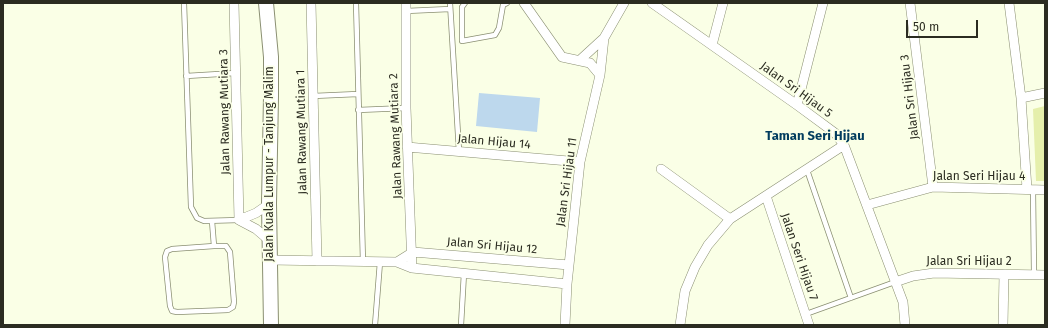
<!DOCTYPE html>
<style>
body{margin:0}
#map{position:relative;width:1048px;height:328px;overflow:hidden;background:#faffe6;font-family:"Fira Sans",sans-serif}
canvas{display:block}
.frame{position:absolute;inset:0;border:4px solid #2b2c21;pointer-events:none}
.scale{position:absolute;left:906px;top:20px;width:72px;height:18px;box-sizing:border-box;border:2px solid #2b2c21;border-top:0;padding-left:5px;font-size:12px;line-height:14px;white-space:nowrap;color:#2b2c21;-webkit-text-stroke:3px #faffe6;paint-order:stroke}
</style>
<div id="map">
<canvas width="1048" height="328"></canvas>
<div class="frame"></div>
<div class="scale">50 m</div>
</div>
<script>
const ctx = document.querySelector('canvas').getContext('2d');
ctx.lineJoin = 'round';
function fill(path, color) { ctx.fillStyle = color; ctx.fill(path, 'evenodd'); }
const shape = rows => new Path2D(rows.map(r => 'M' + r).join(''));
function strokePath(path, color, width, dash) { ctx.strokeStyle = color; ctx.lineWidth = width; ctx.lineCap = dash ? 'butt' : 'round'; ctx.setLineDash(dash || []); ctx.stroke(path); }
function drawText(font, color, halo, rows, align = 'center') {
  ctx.font = font + ' "Fira Sans",sans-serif'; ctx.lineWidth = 3.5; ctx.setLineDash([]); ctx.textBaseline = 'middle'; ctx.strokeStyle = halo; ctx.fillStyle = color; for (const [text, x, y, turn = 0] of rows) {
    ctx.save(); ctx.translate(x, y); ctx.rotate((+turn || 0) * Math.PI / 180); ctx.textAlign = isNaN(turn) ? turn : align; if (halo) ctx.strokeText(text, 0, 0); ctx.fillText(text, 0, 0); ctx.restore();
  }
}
const green = shape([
 [1045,106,1045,181,1036,181,1033,109]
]);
const building = shape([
 [479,93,540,98,537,132,476,126]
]);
const service = shape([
 [184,3,191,207,197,218,204,221,239,220],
 [356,3,363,262],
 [450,3,459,151],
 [465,3,462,7,462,41,495,35,499,28,503,5,507,3],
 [406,11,450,9],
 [186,76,236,73],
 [313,96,358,94],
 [358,110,406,108],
 [807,170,851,298],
 [1033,190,1034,274],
 [212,221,214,246],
 [214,246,226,246,230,252,234,302,233,307,228,310,177,312,172,311,170,306,165,257,167,251,172,249,214,246],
 [806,314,895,282],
 [375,325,380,262],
 [461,325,464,273]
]);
const minor = shape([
 [234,3,239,220],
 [311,3,317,261],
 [406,3,406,108,412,268],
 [524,3,562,57,590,63,600,75],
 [652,3,797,105,835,133,844,145,903,302,905,325],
 [910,3,933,187],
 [1009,3,1021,98,1027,189],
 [712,45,723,3],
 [580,60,604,38,624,3],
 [1021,98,1045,93],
 [797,105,823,3],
 [407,147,580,162],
 [661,169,730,219],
 [766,196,809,325],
 [867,205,933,187,1045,190],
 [239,220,256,229,270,241],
 [239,220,256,213,269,204],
 [270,260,397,262,412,268,567,284],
 [397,262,413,252,569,265],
 [895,282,913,276,934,273,1045,275],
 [565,325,567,284,580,162,600,75,604,38],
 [680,325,685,291,695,267,708,245,730,219,844,145],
 [1003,325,1004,274]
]);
const primary = shape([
 [266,3,271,57,271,96,269,204,271,325]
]);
const streetNames = [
 ["Jalan Sri Hijau 5",796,90,36],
 ["Jalan Sri Hijau 3",910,97,-97],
 ["Jalan Rawang Mutiara 3",225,112,-91],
 ["Jalan Rawang Mutiara 1",302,132,-91],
 ["Jalan Rawang Mutiara 2",396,136,-92],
 ["Jalan Hijau 14",494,142,5],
 ["Jalan Kuala Lumpur - Tanjung Malim",270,164,-90],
 ["Jalan Seri Hijau 4",979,177],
 ["Jalan Sri Hijau 11",567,182,-82],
 ["Jalan Sri Hijau 12",492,246,5],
 ["Jalan Seri Hijau 7",799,257,71],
 ["Jalan Sri Hijau 2",969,262]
];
const neighbourhoodNames = [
 ["Taman Seri Hijau",815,136]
];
fill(green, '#e5efab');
fill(building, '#bdd8ed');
strokePath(service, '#8a8f72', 6);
strokePath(minor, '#8a8f72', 10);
strokePath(primary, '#8a8f72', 16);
strokePath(service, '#fff', 4.5);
strokePath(minor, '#fff', 9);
strokePath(primary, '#fff', 14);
drawText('12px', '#2b2c21', '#faffe6', streetNames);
drawText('bold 13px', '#013c5e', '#faffe6', neighbourhoodNames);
</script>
